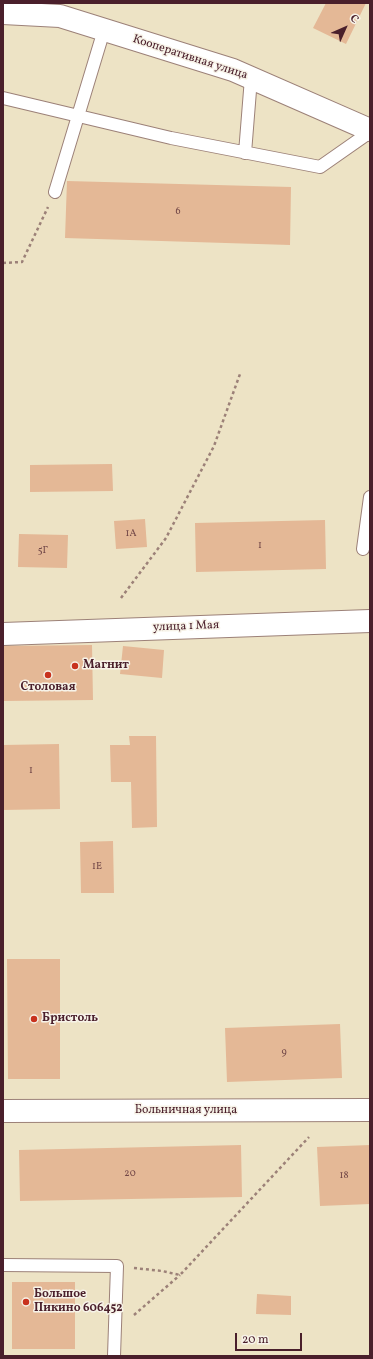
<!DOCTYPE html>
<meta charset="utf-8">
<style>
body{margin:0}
#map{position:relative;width:373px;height:1359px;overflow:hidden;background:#ede3c5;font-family:Vollkorn,serif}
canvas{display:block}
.frame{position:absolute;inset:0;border:4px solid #4a1f2b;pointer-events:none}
.north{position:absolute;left:325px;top:8px;width:40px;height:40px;-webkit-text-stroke:3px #f7f3e8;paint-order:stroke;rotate:45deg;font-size:11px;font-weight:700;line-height:16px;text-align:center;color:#4a1f2b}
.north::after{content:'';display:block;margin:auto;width:14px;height:18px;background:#4a1f2b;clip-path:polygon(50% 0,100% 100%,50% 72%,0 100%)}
.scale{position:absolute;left:235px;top:1333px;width:67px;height:18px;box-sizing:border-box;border:2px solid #4a1f2b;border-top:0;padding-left:5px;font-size:12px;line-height:14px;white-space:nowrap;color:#4a1f2b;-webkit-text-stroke:3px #f7f3e8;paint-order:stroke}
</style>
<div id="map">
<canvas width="373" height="1359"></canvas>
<div class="frame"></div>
<div class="north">С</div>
<div class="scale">20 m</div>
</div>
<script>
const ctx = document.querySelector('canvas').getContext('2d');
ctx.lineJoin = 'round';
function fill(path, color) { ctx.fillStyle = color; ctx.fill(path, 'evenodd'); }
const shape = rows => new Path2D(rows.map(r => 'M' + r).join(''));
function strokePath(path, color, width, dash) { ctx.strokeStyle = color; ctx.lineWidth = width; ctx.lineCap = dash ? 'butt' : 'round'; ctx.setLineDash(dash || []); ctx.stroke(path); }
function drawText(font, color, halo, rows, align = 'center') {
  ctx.font = font + ' Vollkorn,serif'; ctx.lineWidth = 3; ctx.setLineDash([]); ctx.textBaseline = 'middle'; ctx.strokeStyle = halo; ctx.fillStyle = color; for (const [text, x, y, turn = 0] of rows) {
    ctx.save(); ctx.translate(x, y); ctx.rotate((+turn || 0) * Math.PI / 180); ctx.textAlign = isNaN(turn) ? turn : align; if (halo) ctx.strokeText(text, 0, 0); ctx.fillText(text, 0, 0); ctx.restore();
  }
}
const building = shape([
 [326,3,366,3,346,44,313,28],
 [67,181,291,187,290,245,65,238],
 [112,464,113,491,30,492,30,465],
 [145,519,147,547,116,549,114,521],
 [325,520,326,569,196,572,195,523],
 [19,534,68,535,67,568,18,567],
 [92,645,93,700,4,701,3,646],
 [123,646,164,650,162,678,120,674],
 [129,736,156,736,157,827,132,828,131,782,111,782,110,745,130,745],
 [59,744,60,809,3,810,3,745],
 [113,841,114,893,81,893,80,842],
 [7,959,60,959,60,1079,8,1079],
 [340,1024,342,1078,227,1082,225,1028],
 [241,1145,242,1197,20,1201,19,1150],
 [370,1145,370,1204,320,1206,317,1147],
 [12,1282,75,1282,75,1349,12,1349],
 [257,1294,291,1296,291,1315,256,1314]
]);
const path = shape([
 [3,263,22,262,48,207],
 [121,598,166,538,214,446,240,374],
 [134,1268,162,1271,180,1275,309,1137],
 [134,1315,180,1275]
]);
const service = shape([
 [3,98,171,138,320,167,370,132],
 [245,153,251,78],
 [55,192,104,30],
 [363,549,370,497],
 [3,1265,117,1266,114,1356]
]);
const minor = shape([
 [3,634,370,621],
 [3,1111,370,1110]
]);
const tertiary = shape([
 [3,13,60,16,233,70,370,130]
]);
const markers = [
 [75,666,4,"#c8321e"],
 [48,675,4,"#c8321e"],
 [34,1019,4,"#c8321e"],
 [26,1302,4,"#c8321e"]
];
const numberNames = [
 ["6",178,212],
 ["1А",131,534],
 ["1",260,546],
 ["5Г",43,551],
 ["1",31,771],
 ["1Е",97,867],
 ["9",284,1053],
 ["20",130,1174],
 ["18",344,1176]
];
const streetNames = [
 ["Кооперативная улица",190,58,18],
 ["улица 1 Мая",186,627,-2],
 ["Больничная улица",186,1111]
];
const poiNames = [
 ["Магнит",83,666],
 ["Столовая",48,688,"center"],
 ["Бристоль",42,1019],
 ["Большое",34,1295],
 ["Пикино 606452",34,1309]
];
fill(building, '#e4b896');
strokePath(service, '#9c8178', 14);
strokePath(minor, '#9c8178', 24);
strokePath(tertiary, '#9c8178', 24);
strokePath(path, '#9c8178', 2.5, [3, 3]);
strokePath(service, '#fff', 12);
strokePath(minor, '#fff', 22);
strokePath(tertiary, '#fff', 22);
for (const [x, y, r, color] of markers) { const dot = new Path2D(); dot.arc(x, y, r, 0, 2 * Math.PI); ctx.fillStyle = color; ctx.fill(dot); strokePath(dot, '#f7f3e8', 1.5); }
drawText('10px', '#704546', null, numberNames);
drawText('12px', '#4a1f2b', '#f7f3e8', streetNames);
drawText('bold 12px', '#4a1f2b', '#f7f3e8', poiNames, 'left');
</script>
